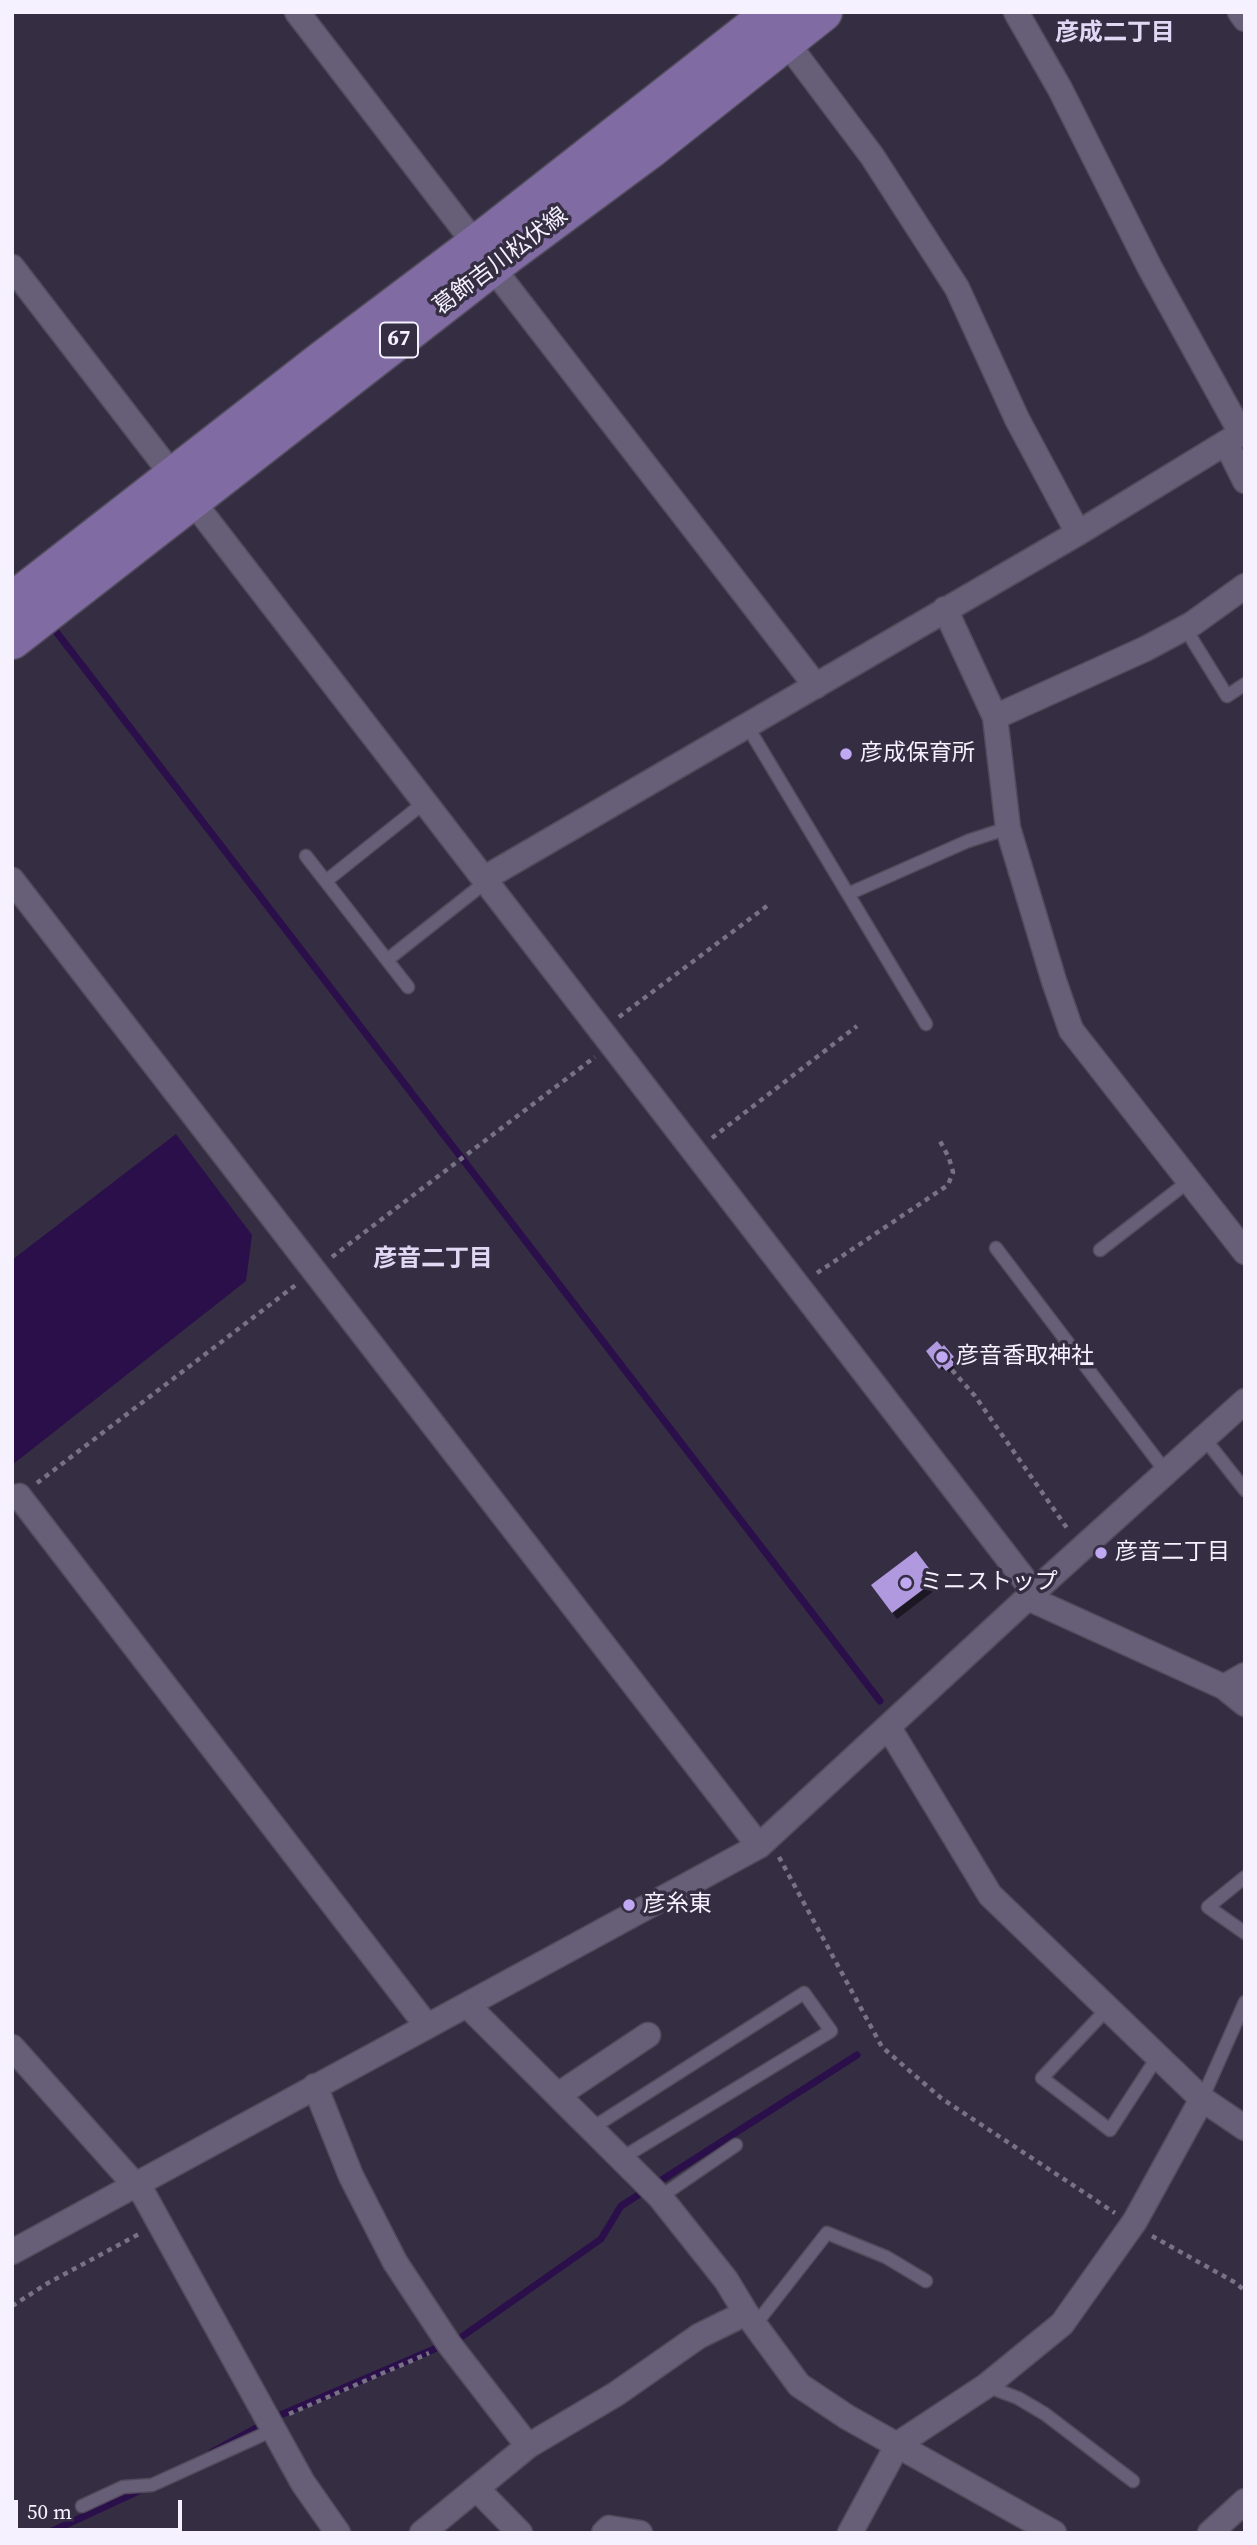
<!DOCTYPE html>
<meta charset="utf-8">
<style>
body{margin:0}
#map{position:relative;width:1257px;height:2545px;overflow:hidden;background:#352e43;font-family:"Source Serif 4",serif}
canvas{display:block}
.frame{position:absolute;inset:0;border:14px solid #f5f1ff;pointer-events:none}
.scale{position:absolute;left:14px;top:2500px;width:168px;height:32px;box-sizing:border-box;border:4px solid #f5f1ff;border-top:0;padding-left:9px;font-size:21px;line-height:24px;white-space:nowrap;color:#f5f1ff;-webkit-text-stroke:5px #352e43;paint-order:stroke}
</style>
<div id="map">
<canvas width="1257" height="2545"></canvas>
<div class="frame"></div>
<div class="scale">50 m</div>
</div>
<script>
const ctx = document.querySelector('canvas').getContext('2d');
ctx.lineJoin = 'round';
function fill(path, color) { ctx.fillStyle = color; ctx.fill(path, 'evenodd'); }
const shape = rows => new Path2D(rows.map(r => 'M' + r).join(''));
function strokePath(path, color, width, dash) { ctx.strokeStyle = color; ctx.lineWidth = width; ctx.lineCap = dash ? 'butt' : 'round'; ctx.setLineDash(dash || []); ctx.stroke(path); }
function drawText(font, color, halo, rows, align = 'center') {
  ctx.font = font + ' "Source Serif 4","Noto Sans JP",serif'; ctx.lineWidth = 7; ctx.setLineDash([]); ctx.textBaseline = 'middle'; ctx.strokeStyle = halo; ctx.fillStyle = color; for (const [text, x, y, turn = 0] of rows) {
    ctx.save(); ctx.translate(x, y); ctx.rotate((+turn || 0) * Math.PI / 180); ctx.textAlign = isNaN(turn) ? turn : align; if (halo) ctx.strokeText(text, 0, 0); ctx.fillText(text, 0, 0); ctx.restore();
  }
}
const water = shape([
 [176,1134,252,1235,246,1281,12,1465,12,1260]
]);
const shadow = shape([
 [929,1351,952,1358,954,1361,951,1363,955,1367,949,1373,945,1368,942,1370],
 [935,1580,939,1587,897,1619,877,1592]
]);
const stream = shape([
 [51,625,880,1701],
 [212,2452,278,2416,460,2338,601,2239,621,2206,857,2055],
 [48,2533,143,2489]
]);
const building = shape([
 [937,1341,942,1347,944,1345,954,1357,951,1359,955,1364,946,1371,942,1366,939,1369,926,1351],
 [916,1551,937,1579,892,1613,871,1585]
]);
const path = shape([
 [619,1017,767,906],
 [712,1138,857,1026],
 [332,1257,595,1057],
 [817,1273,948,1185,953,1172,949,1158,940,1141],
 [952,1370,975,1396,1069,1531],
 [37,1483,297,1284],
 [779,1857,882,2047,941,2098,1115,2213],
 [1152,2236,1236,2283,1245,2291],
 [12,2306,48,2283,139,2234],
 [289,2414,429,2353]
]);
const lane = shape([
 [1185,628,1227,696,1245,684],
 [746,724,926,1024],
 [306,856,408,987],
 [326,881,425,802],
 [848,894,968,841,1008,828],
 [387,960,487,881],
 [996,1248,1166,1472],
 [1100,1250,1189,1181],
 [1204,1438,1245,1490],
 [1245,1877,1208,1907,1245,1933],
 [1108,2008,1042,2078,1110,2130,1158,2056],
 [1202,2099,1245,2002],
 [592,2128,804,1993,831,2031,622,2158],
 [660,2197,736,2145],
 [755,2325,827,2233,886,2257,926,2281],
 [986,2386,1018,2398,1045,2414,1133,2481],
 [82,2506,123,2487,152,2485,273,2430]
]);
const street = shape([
 [297,12,476,245],
 [1016,12,1060,89,1150,268,1241,433],
 [1240,12,1245,19],
 [778,31,872,156,957,288,1017,419,1078,533],
 [12,267,1034,1592],
 [492,267,816,686],
 [1226,443,1245,481],
 [945,609,995,717,1008,828,1054,981,1071,1030,1245,1252],
 [995,717,1145,649,1192,624,1245,586],
 [485,878,1078,533,1245,431],
 [12,880,759,1846],
 [19,1496,427,2026],
 [1028,1598,1224,1687,1245,1704],
 [1224,1687,1245,1675],
 [889,1728,990,1895,1202,2099,1245,2128],
 [467,2005,660,2197,726,2280,746,2313,799,2385,847,2417,1054,2533],
 [12,2047,144,2195,303,2483,338,2533],
 [315,2086,351,2176,395,2262,449,2344,528,2446],
 [558,2095,648,2035],
 [12,2252,759,1846,1048,1579,1245,1401],
 [477,2489,520,2533],
 [422,2533,528,2446,616,2394,699,2336,746,2313],
 [604,2533,609,2528,640,2533],
 [850,2533,898,2444,986,2386,1062,2324,1135,2221,1202,2099],
 [1210,2533,1245,2501]
]);
const primary = shape([
 [12,602,324,359,490,234,773,12],
 [12,640,507,255,649,150,823,12]
]);
const markers = [
 [846,754,7,"#c1a8f3"],
 [942,1357,7,"#c1a8f3"],
 [1101,1553,7,"#c1a8f3"],
 [906,1583,7,"#c1a8f3"],
 [629,1905,7,"#c1a8f3"]
];
const shields = [
 [399,340,38]
];
const shieldNames = [
 ["67",399,340]
];
const streetNames = [
 ["葛飾吉川松伏線",501,262,-37]
];
const poiNames = [
 ["彦成保育所",860,754],
 ["彦音香取神社",956,1357],
 ["彦音二丁目",1115,1553],
 ["ミニストップ",920,1583],
 ["彦糸東",643,1905]
];
const neighbourhoodNames = [
 ["彦成二丁目",1115,34],
 ["彦音二丁目",433,1260]
];
fill(water, '#2a0f4a');
fill(shadow, '#0007');
strokePath(stream, '#2a0f4a', 7);
fill(building, '#b199df');
strokePath(lane, '#514b5c', 15);
strokePath(street, '#514b5c', 27);
strokePath(primary, '#514b5c', 41);
strokePath(path, '#787285', 4.5, [5, 5]);
strokePath(lane, '#675f77', 12);
strokePath(street, '#675f77', 24);
strokePath(primary, '#806ca3', 38);
for (const [x, y, r, color] of markers) { const dot = new Path2D(); dot.arc(x, y, r, 0, 2 * Math.PI); ctx.fillStyle = color; ctx.fill(dot); strokePath(dot, '#352e43', 2.5); }
for (const [x, y, w] of shields) { const box = new Path2D(); box.roundRect(x - w / 2, y - 17.5, w, 35, 5); ctx.fillStyle = '#352e43'; ctx.fill(box); strokePath(box, '#f5f1ff', 2); }
drawText('bold 21px', '#f5f1ff', null, shieldNames);
drawText('23px', '#f5f1ff', '#352e43', streetNames);
drawText('23px', '#f5f1ff', '#352e43', poiNames, 'left');
drawText('bold 24px', '#e1d8f5', '#352e43', neighbourhoodNames);
</script>
